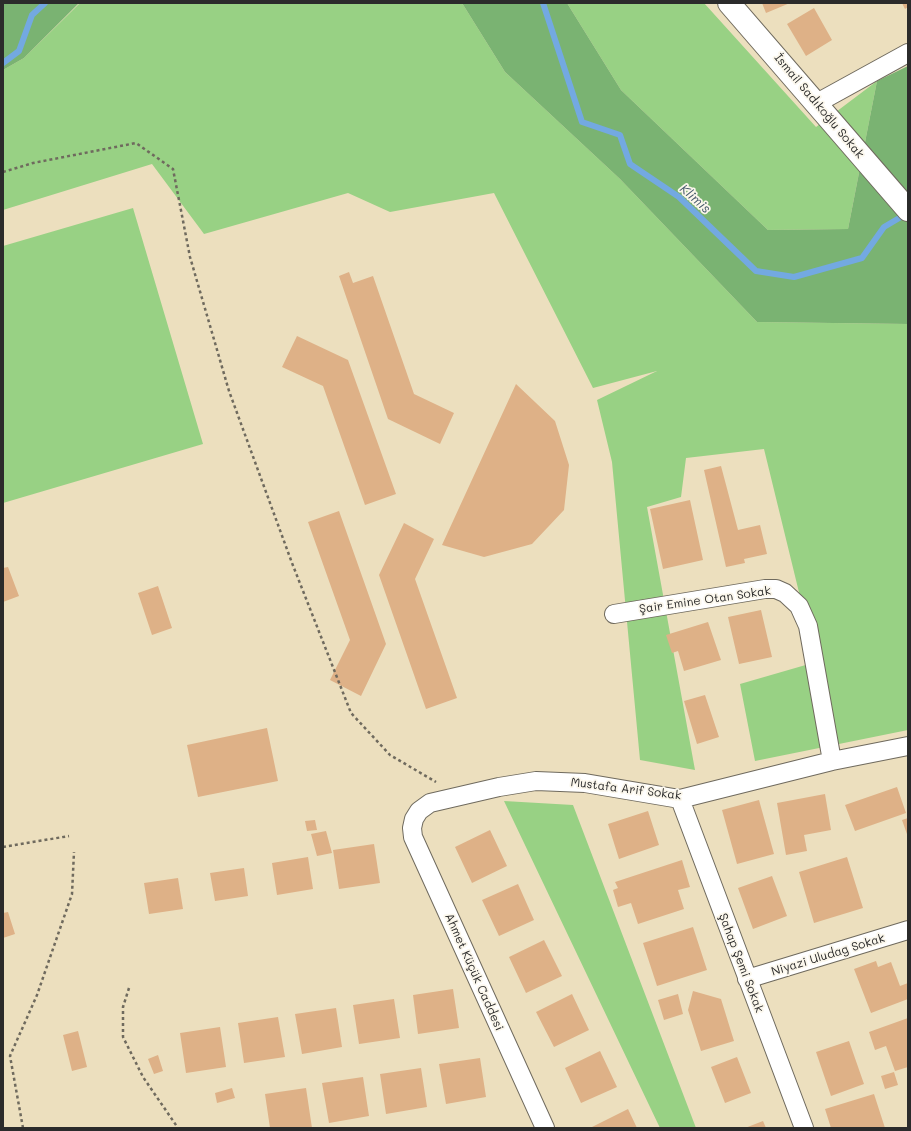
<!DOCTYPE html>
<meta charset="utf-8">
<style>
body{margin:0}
#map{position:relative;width:911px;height:1131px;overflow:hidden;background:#ecdfbe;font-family:Mali,sans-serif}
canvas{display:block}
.frame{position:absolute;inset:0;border:4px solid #2b2b2b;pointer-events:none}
</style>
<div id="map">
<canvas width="911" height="1131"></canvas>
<div class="frame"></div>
</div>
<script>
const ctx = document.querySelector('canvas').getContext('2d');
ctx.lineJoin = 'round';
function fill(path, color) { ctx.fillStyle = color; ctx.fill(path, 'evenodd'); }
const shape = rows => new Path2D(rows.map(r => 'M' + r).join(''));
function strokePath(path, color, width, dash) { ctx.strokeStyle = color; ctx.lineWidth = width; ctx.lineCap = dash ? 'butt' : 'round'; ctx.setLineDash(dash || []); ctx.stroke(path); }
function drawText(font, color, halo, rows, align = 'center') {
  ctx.font = font + ' Mali,sans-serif'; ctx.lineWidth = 3.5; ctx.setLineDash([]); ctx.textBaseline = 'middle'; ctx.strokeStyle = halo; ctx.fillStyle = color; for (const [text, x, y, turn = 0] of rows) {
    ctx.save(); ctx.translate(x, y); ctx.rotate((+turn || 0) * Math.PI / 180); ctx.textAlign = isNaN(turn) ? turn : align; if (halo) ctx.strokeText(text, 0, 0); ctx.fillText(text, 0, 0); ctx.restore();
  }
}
const green = shape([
 [80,3,462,3,505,72,620,179,757,322,908,324,908,730,755,761,740,684,816,662,764,449,686,458,681,497,647,507,695,770,640,760,612,462,597,400,657,371,593,388,494,193,390,212,348,193,204,234,152,164,3,210,3,70,24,58],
 [567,3,704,3,816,127,877,81,848,229,768,230,621,90],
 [133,208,203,444,3,503,3,246],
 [504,801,573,805,696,1128,660,1128]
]);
const forest = shape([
 [3,3,79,3,24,58,3,70],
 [462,3,567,3,621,90,768,230,848,229,877,81,908,66,908,324,757,322,620,179,505,72]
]);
const stream = shape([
 [543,3,582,122,620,135,630,164,679,197,756,271,794,277,862,258,884,227,906,214],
 [3,63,19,51,32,15,45,3]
]);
const building = shape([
 [762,3,790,3,766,13],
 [902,3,908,3,908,7,905,9],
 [814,8,832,40,806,56,787,24],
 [349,272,353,283,373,276,414,394,454,413,440,444,388,419,339,276],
 [297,336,348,360,396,494,365,505,323,386,282,367],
 [516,384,555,421,569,465,564,510,532,544,484,557,442,545],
 [721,466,738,530,760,525,767,554,744,559,745,563,726,567,704,470],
 [690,500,703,560,663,569,650,509],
 [339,511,386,644,361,696,330,680,350,640,308,522],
 [404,523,434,539,415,579,457,698,426,709,379,575],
 [8,567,19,596,3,602,3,568],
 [158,586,172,628,152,635,138,593],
 [761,610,772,657,739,664,728,617],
 [708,622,721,660,684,671,678,651,672,653,666,635],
 [705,695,719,737,697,744,684,701],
 [267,728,278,781,198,797,187,745],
 [897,787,906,813,855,831,845,805],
 [825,794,831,830,804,835,807,851,786,855,777,803],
 [759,800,774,854,737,864,722,810],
 [648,811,659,845,619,859,608,824],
 [908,818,908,837,902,820],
 [315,820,317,830,307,831,305,821],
 [490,830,507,866,472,883,455,847],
 [326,831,332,853,317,856,311,834],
 [374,844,380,883,339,889,333,850],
 [308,857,313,889,277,895,272,863],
 [847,857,863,908,814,923,799,872],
 [682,860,690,887,678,890,684,909,638,924,631,903,618,907,613,890,618,888,615,882],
 [244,868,248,896,215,901,210,873],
 [772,876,787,916,753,929,738,888],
 [178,878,183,909,149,914,144,883],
 [518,884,534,920,499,936,482,900],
 [8,912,15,934,3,938,3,913],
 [693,927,707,970,657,986,643,943],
 [544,940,562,976,526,993,509,957],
 [876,961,878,967,891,962,900,986,908,983,908,999,871,1013,854,969],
 [453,989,459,1028,418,1034,413,995],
 [693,991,721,999,734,1041,701,1051,688,1010],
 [572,994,589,1030,554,1047,536,1012],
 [678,994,683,1014,664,1020,658,1000],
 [394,999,400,1038,359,1044,353,1005],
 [336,1008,342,1047,302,1054,295,1014],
 [278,1017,285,1057,244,1063,238,1023],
 [908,1018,908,1067,895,1071,886,1046,875,1050,869,1032],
 [220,1027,226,1067,186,1073,180,1033],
 [78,1031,87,1067,72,1071,63,1035],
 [849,1041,864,1084,831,1096,816,1052],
 [600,1051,617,1087,581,1103,565,1068],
 [158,1055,163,1071,154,1074,148,1059],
 [737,1057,751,1093,725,1103,711,1067],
 [480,1058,486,1097,446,1104,439,1064],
 [421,1068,427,1107,386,1114,380,1074],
 [894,1072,898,1085,885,1089,881,1076],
 [363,1077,369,1116,329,1123,322,1083],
 [232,1088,235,1098,217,1103,215,1093],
 [306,1088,312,1128,270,1128,265,1094],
 [874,1094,885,1128,831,1128,825,1109],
 [628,1109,637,1128,593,1128,592,1127],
 [763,1121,766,1128,745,1128]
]);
const path = shape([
 [3,172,33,163,136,143,173,169,190,257,229,391,292,563,351,713,390,755,436,782],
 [3,847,69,836],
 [129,988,123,1007,123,1037,143,1077,178,1128],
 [23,1128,10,1056,37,995,72,894,74,852]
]);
const minor = shape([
 [817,103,908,53],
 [614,614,765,589,776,589,785,593,799,606,808,626,832,761],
 [680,799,804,1128],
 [747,979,908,930],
 [545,1128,413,837,412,828,414,819,419,811,430,803,499,787,536,781,585,783,680,799,832,761,908,746]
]);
const tertiary = shape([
 [729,3,908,210]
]);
const streetNames = [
 ["İsmail Sadıkoğlu Sokak",819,106,50],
 ["Şair Emine Otan Sokak",705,600,-8],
 ["Mustafa Arif Sokak",626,789,7],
 ["Niyazi Uludag Sokak",828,955,-17],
 ["Şahap Şemi Sokak",741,963,69],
 ["Ahmet Küçük Caddesi",474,972,66]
];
const waterNames = [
 ["Klimis",695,199,42]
];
fill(green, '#98d184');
fill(forest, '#7ab372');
strokePath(stream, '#73a9e1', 6);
fill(building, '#deb187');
strokePath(minor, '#6f6a5e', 20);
strokePath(tertiary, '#6f6a5e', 24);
strokePath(path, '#6f6a5e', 2.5, [3, 3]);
strokePath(minor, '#fff', 18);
strokePath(tertiary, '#fff', 22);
drawText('12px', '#2b2b2b', '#fbf7ec', streetNames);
drawText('italic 13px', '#44576b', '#fbf7ec', waterNames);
</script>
